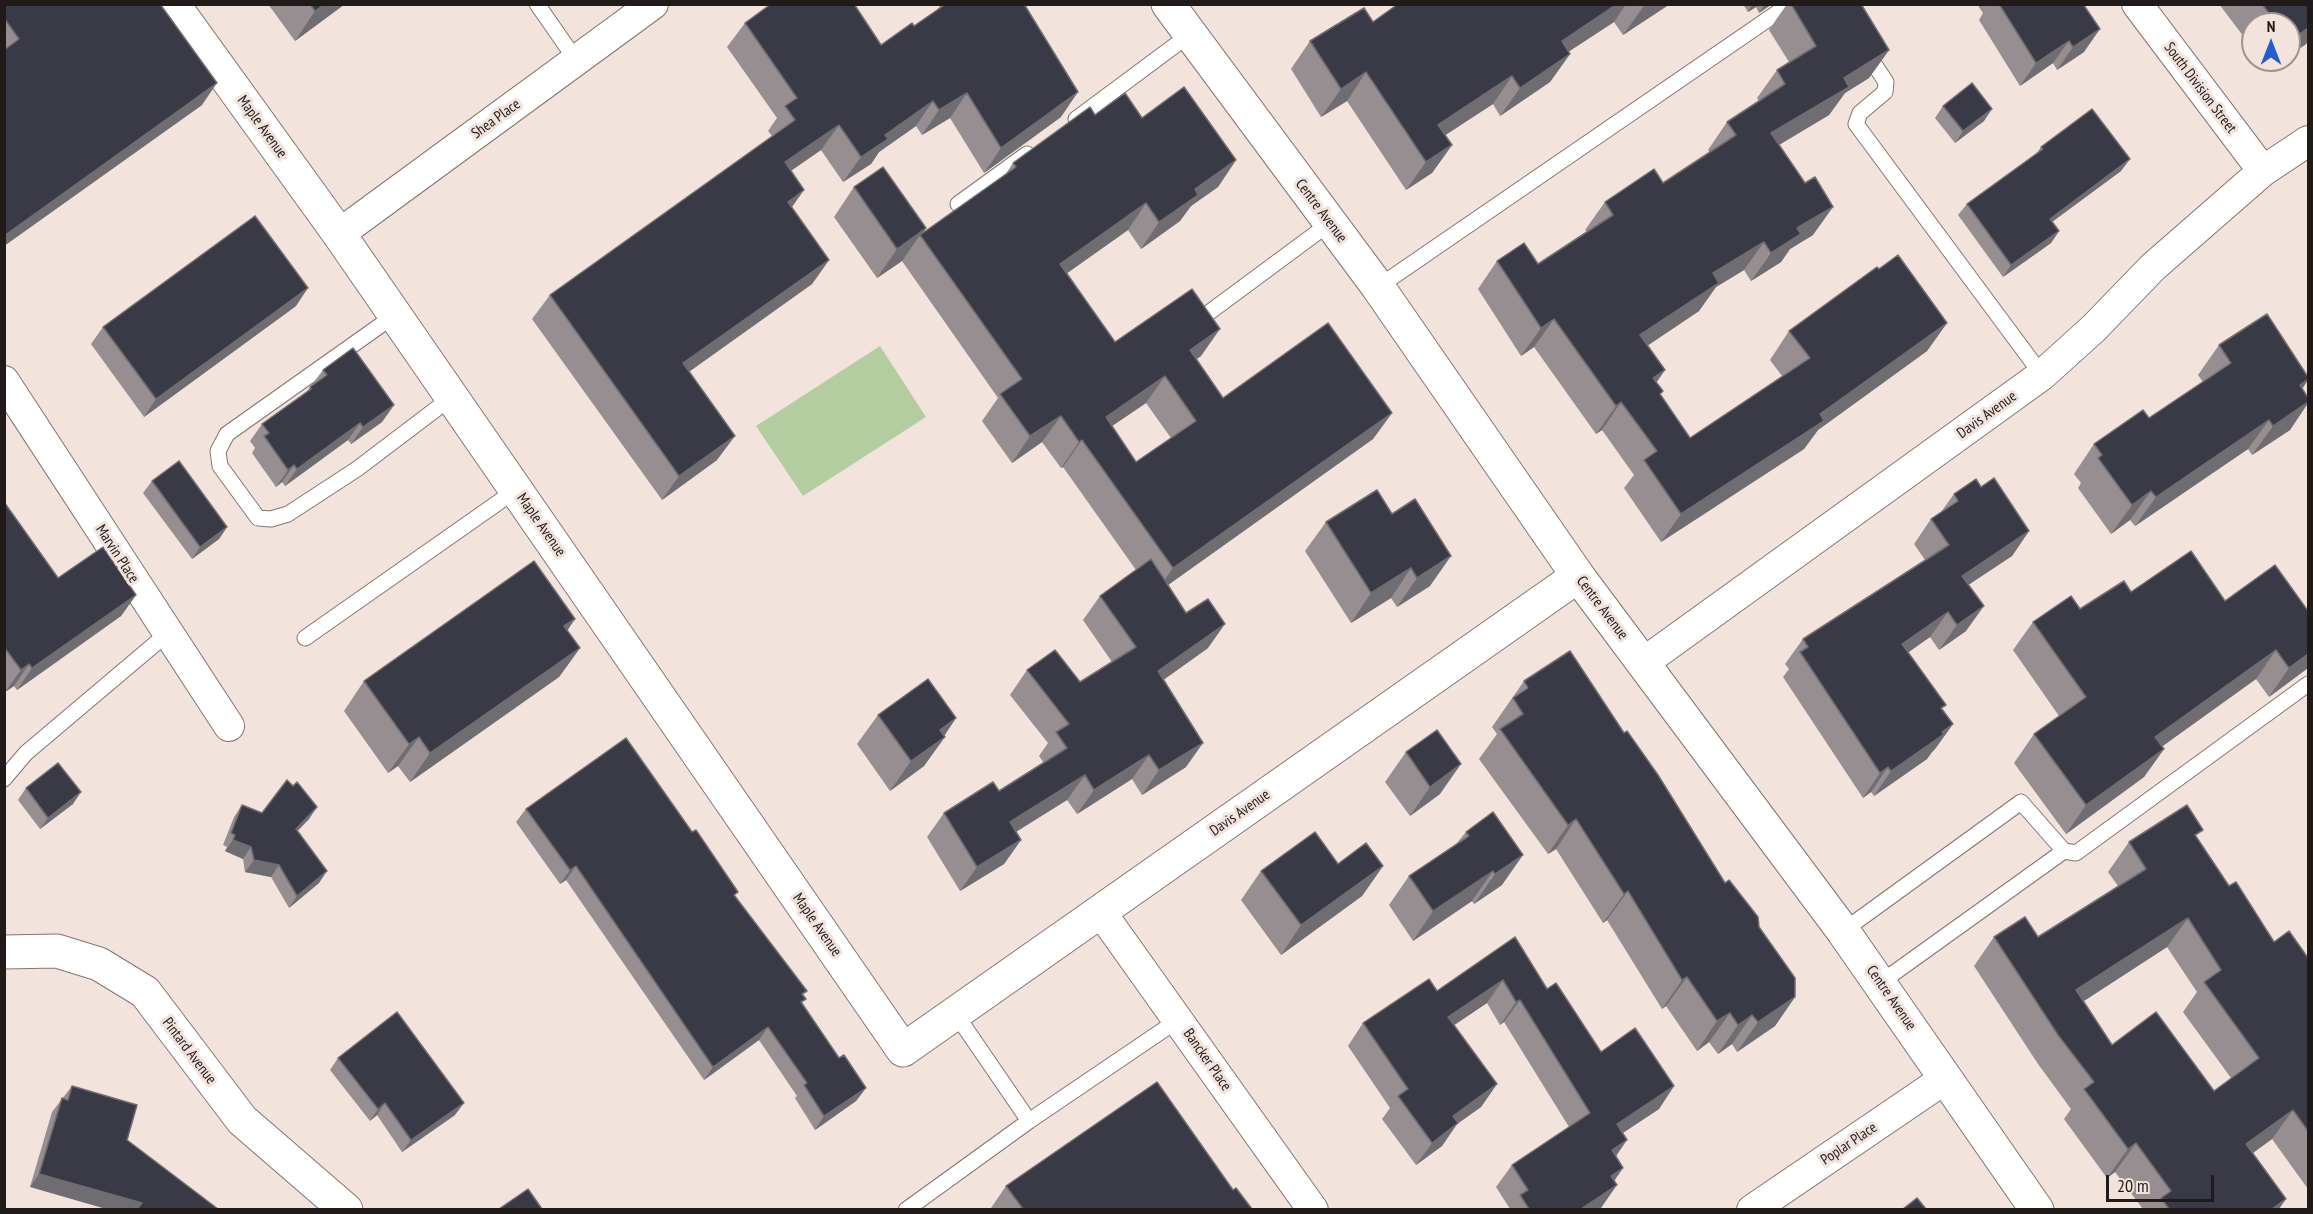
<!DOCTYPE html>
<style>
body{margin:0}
#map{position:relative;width:2313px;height:1214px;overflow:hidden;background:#f2e3dc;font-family:"PT Sans Narrow",sans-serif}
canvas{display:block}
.frame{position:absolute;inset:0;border:6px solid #201b19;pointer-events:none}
.north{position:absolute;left:2241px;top:12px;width:60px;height:60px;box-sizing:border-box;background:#f2e3dc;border:2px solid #9e938e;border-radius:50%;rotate:0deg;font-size:16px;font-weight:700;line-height:24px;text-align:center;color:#201b19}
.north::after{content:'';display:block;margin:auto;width:21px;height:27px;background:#235fcc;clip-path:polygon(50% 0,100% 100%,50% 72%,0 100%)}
.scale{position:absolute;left:2106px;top:1175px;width:108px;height:27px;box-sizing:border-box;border:3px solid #201b19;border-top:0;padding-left:8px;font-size:18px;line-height:21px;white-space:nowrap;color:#201b19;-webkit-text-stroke:4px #f2e3dc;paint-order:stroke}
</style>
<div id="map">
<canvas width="2313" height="1214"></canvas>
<div class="frame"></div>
<div class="north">N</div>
<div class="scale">20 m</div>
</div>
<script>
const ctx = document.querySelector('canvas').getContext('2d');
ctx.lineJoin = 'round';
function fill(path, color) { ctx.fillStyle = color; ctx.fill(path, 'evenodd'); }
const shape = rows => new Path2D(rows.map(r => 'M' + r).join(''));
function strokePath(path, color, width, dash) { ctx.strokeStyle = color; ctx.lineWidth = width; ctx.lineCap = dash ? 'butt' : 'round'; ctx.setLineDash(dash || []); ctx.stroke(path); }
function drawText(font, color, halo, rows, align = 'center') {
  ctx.font = font + ' "PT Sans Narrow",sans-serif'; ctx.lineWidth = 6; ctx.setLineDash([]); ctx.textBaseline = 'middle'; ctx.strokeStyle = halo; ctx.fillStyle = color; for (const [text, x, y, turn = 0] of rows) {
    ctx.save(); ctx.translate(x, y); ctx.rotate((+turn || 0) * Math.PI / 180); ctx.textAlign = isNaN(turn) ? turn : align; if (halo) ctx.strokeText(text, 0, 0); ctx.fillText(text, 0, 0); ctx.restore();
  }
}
const green = shape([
 [880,346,926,417,803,496,756,426]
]);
const service = shape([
 [537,4,576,60],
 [1866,52,1886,82,1885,92,1860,113,1856,124,2042,375],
 [1076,119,1189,35],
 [958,204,1027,154],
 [1378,287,1790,4],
 [395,315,227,434,218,451,220,466,258,518,271,519,288,514,357,469,452,397],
 [1199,320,1330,223],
 [305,638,516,490],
 [4,779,26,753,168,633],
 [2064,851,2076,853,2308,684],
 [1843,931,2021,802,2064,851,1880,983],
 [955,1013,1029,1121],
 [906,1210,1029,1121,1178,1020]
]);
const minor = shape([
 [2137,4,2263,171],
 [339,234,653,4],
 [4,381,229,726],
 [1643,663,2042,375,2094,328,2153,267,2263,171,2308,141],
 [1100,911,1313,1210],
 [1752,1210,1946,1078]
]);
const tertiary = shape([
 [173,4,339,234,903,1050,1578,576],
 [1168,4,1378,287,1578,576,1843,931,2037,1210],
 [4,952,57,951,99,964,145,992,242,1120,346,1210]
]);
const wall = shape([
 [4,4,202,105,4,246],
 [268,4,345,4,295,41],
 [940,4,1024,4,1061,117,984,173,950,118,922,135,916,126,879,152,871,164,843,182,821,150,791,171,792,207,829,260,812,284,689,372,717,460,662,500,532,319,550,295,772,136,768,131,777,118,727,47,745,23,881,45,914,26,937,10,941,5],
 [1398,4,1670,4,1623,35,1614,22,1568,52,1570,54,1550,82,1500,116,1493,104,1445,135,1452,145,1432,173,1406,190,1347,101,1321,117,1291,69,1310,41,1373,22],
 [1743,4,1772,4,1759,13,1756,7,1748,12],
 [1787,4,1861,4,1889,50,1869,78,1845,93,1829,115,1779,145,1813,235,1790,249,1781,262,1751,281,1744,270,1716,287,1699,311,1647,346,1665,370,1656,382,1660,395,1690,438,1782,376,1770,360,1789,331,1879,269,1947,323,1927,351,1818,430,1804,449,1661,542,1624,488,1634,475,1602,430,1596,434,1534,347,1521,356,1478,289,1497,261,1538,264,1587,232,1585,230,1605,202,1663,183,1710,153,1708,150,1727,122,1759,101,1757,98,1777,70,1789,62,1769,30],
 [1977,4,2083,4,2084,52,2057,70,2053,63,2020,86,1979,20,1983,13],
 [2219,4,2308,4,2308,41,2306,44,2289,56,2289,24,2253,24,2253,49],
 [2274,60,2284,60,2277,64],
 [1943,106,1984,121,1955,143,1935,118],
 [1095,115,1142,118,1236,160,1218,187,1191,206,1180,221,1141,249,1128,230,1067,273,1115,342,1201,356,1196,359,1223,398,1392,413,1373,439,1168,585,1208,648,1163,680,1186,767,1142,795,1132,779,1077,814,1067,800,1016,832,1021,840,1004,864,960,891,927,837,944,813,999,791,1044,763,1039,756,1048,743,1010,695,1027,670,1080,682,1112,662,1083,620,1100,596,1136,570,1063,467,1061,468,1042,442,1012,463,982,421,998,398,902,261,877,278,834,217,854,187,926,228,924,232,1005,175,1013,163],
 [1146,403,1171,438,1136,462,1112,426],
 [2041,147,2121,171,2052,222,2059,231,2051,243,2003,277,1958,215,1967,204,2036,154],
 [296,306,144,417,91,344,103,327],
 [2219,345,2308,380,2302,389,2308,398,2308,403,2290,430,2252,455,2248,449,2135,526,2130,520,2111,534,2078,488,2081,483,2074,474,2094,444,2149,418,2203,382,2198,375],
 [323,370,394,405,382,422,351,444,348,440,285,486,282,482,276,487,252,453,255,448,250,441,262,424,305,394],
 [152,481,227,527,219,539,192,559,143,493],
 [1981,487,2029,531,2012,556,1968,585,1966,631,1939,650,1930,637,1908,652,1943,710,1953,724,1935,749,1932,752,1927,759,1874,796,1871,792,1863,798,1783,677,1789,669,1785,664,1803,639,1925,560,1914,544,1931,519,1941,512,1954,494],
 [4,502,58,578,136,595,121,616,17,690,14,686,5,692,4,690],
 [1392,514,1430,586,1397,607,1391,598,1351,623,1305,551,1326,522],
 [2131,592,2225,601,2308,668,2269,697,2256,679,2162,746,2164,749,2144,777,2066,834,2014,763,2034,734,2059,716,2013,650,2033,622,2080,609],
 [575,619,567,630,580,648,559,677,410,782,398,766,388,773,344,711,364,681],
 [1524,681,1624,733,1725,883,1759,927,1795,997,1775,1026,1737,1052,1732,1044,1718,1054,1709,1042,1697,1051,1666,1006,1662,1009,1607,920,1603,923,1556,849,1548,854,1479,759,1497,734,1492,727],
 [878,715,956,718,924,766,890,791,857,744],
 [1406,752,1440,794,1410,816,1385,782],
 [26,788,73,804,40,829,18,800],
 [242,805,262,813,309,819,297,831,319,883,289,908,271,877,245,872,243,859,225,851,227,847,223,845,234,817],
 [526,809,735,896,804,996,802,1004,839,1058,866,1088,856,1101,815,1130,795,1098,797,1096,759,1040,704,1080,566,880,560,884,516,822],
 [1466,832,1502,885,1474,904,1472,901,1413,941,1389,905,1409,876,1457,843],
 [2197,837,2229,886,2274,942,2308,958,2308,1189,2272,1139,2253,1153,2279,1209,2143,1209,2115,1172,2107,1178,2064,1119,2071,1109,2038,1064,1974,966,1994,937,2038,937,2118,886,2108,872,2129,842],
 [2167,947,2197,992,2183,1012,2231,1078,2214,1091,2112,1045,2084,1001],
 [1338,864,1383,866,1362,896,1281,955,1241,900,1261,871],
 [1515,937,1547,989,1601,1052,1674,1086,1659,1109,1623,1133,1616,1156,1623,1168,1614,1181,1601,1208,1598,1209,1510,1209,1496,1187,1512,1165,1569,1127,1504,1022,1500,1025,1487,1003,1454,1025,1497,1084,1481,1107,1457,1124,1442,1146,1416,1165,1382,1119,1390,1108,1348,1046,1363,1023,1437,991],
 [338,1058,455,1115,402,1152,377,1115,370,1121,330,1070],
 [72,1086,137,1105,30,1187,52,1112],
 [1006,1186,1233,1190,1252,1209,992,1209,991,1208]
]);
const shadedWall = shape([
 [325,4,345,4,295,41,315,11],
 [1617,4,1626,4,1614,22,1542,69,1562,41],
 [1647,4,1670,4,1623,35,1643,7],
 [1753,4,1757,4,1756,7,1748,12],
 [1765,4,1772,4,1759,13],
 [2308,28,2308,41,2306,44,2289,56,2289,48,2298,35],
 [2100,29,2084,52,2057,70,2073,47],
 [2069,41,2053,63,2020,86,2036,63],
 [1889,50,1869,78,1845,93,1829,115,1752,161,1771,133,1844,78],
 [1570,54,1550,82,1500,116,1520,88],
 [1366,72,1347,101,1321,117,1341,89],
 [1512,76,1493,104,1418,153,1438,125],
 [217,83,202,105,4,246,4,236],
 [1078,92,1061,117,984,173,1001,148],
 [967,93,950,118,922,135,939,110],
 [933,101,916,126,879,152,871,164,843,182,861,157,885,135],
 [1992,109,1984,121,1955,143,1963,131],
 [839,125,821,150,767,187,785,162],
 [1452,145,1432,173,1406,190,1426,162],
 [2130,159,2121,171,2041,230,2050,219],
 [1236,160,1218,187,1191,206,1180,221,1141,249,1159,222,1195,189],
 [804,190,787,214,788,202],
 [1146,203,1128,230,1042,291,1060,264],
 [1833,207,1813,235,1790,249,1781,262,1751,281,1771,253,1797,228],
 [926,228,921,236,920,235,902,261,877,278,897,249],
 [2059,231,2051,243,2003,277,2011,265],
 [1764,242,1744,270,1716,287,1699,311,1620,364,1640,335,1713,273],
 [829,260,812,284,666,388,683,363],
 [308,288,296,306,144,417,156,399],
 [1554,319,1534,347,1521,356,1541,328],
 [1947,323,1927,351,1818,430,1804,449,1661,542,1681,514],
 [1220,329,1201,356,1171,377,1190,350],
 [1665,370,1645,399,1653,378],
 [1165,376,1146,403,1087,443,1106,417],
 [2308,379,2308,380,2289,408,2300,385],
 [1621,402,1602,430,1596,434,1616,406],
 [2308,402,2308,403,2290,430,2252,455,2273,426],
 [394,405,382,422,351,444,363,427],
 [1392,413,1373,439,1154,595,1173,568],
 [1061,416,1042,442,1012,463,1030,436],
 [2269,420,2248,449,2135,526,2156,497],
 [360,423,348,440,285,486,297,469],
 [735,436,717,460,662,500,679,476],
 [1082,440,1063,467,1061,468,1079,442],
 [294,465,282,482,276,487,288,470],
 [2151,491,2130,520,2111,534,2132,505],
 [227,527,219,539,192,559,200,547],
 [2029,531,2012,556,1944,601,1962,576],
 [1451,556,1430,586,1397,607,1417,578],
 [1411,568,1391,598,1351,623,1371,593],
 [136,595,121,616,17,690,32,668],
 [1984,606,1966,631,1939,650,1957,625],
 [1948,612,1930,637,1885,669,1902,644],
 [575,619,555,649,564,626],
 [1225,624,1208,648,1141,696,1158,671],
 [580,648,559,677,410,782,430,753],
 [2276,650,2256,679,2135,766,2155,737],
 [2308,654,2308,668,2269,697,2289,668],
 [29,664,14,686,5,692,21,670],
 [956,718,942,739,945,737,924,766,890,791,911,761,940,730],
 [1953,724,1935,749,1932,752,1927,759,1874,796,1891,771],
 [419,737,398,766,388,773,409,744],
 [1203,743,1186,767,1142,795,1159,770],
 [2164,749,2144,777,2066,834,2086,805],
 [1149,755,1132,779,1077,814,1094,790],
 [1461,764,1440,794,1410,816,1430,787],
 [1888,767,1871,792,1863,798,1880,773],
 [1085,775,1067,800,993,846,1010,822],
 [81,792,73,804,40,829,48,818],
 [317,807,309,819,288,841,296,829],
 [1576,819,1556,849,1548,854,1568,825],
 [233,840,251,847,243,859,225,851],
 [1021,840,1004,864,960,891,977,867],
 [1523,855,1502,885,1474,904,1495,874],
 [254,860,279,865,271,877,245,872],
 [576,866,566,880,560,884,570,870],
 [1383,866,1362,896,1281,955,1301,925],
 [327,871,319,883,289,908,297,896],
 [1493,871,1472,901,1413,941,1433,911],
 [1628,891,1607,920,1603,923,1624,894],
 [2188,918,2167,947,2056,1019,2076,990],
 [1687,977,1666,1006,1662,1009,1682,980],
 [1503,980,1487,1003,1432,1040,1448,1017],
 [1795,997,1775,1026,1737,1052,1758,1022],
 [1520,1000,1504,1022,1500,1025,1516,1002],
 [1730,1013,1709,1042,1697,1051,1717,1021],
 [1752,1015,1732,1044,1718,1054,1738,1025],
 [768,1027,759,1040,704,1080,713,1067],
 [1497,1084,1481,1107,1457,1124,1442,1146,1416,1165,1432,1143,1453,1116],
 [1674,1086,1659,1109,1601,1147,1617,1124],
 [866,1088,856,1101,815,1130,824,1116],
 [385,1103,377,1115,370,1121,378,1109],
 [464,1103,455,1115,402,1152,411,1140],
 [2293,1110,2272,1139,2225,1173,2246,1144],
 [1627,1140,1612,1162,1612,1150],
 [2136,1143,2115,1172,2107,1178,2128,1149],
 [1623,1168,1607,1191,1611,1176],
 [39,1174,142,1203,138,1209,106,1209,30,1187],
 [1617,1185,1601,1208,1598,1209,1581,1209],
 [2286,1199,2279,1209,2272,1209]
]);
const building = shape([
 [4,4,160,4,217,83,4,236,4,50,19,39,4,18,4,4],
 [310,4,325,4,315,11,310,4],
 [771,4,854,4,881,45,912,23,914,26,946,4,1024,4,1078,92,1001,148,967,93,939,110,933,101,885,135,888,139,861,157,839,125,785,162,804,190,788,202,829,260,683,363,735,436,679,476,550,295,795,120,785,106,797,98,745,23,771,4],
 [1398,4,1617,4,1562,41,1570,54,1520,88,1512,76,1438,125,1452,145,1426,162,1366,72,1341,89,1310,41,1364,8,1373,22,1398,4],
 [1791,4,1861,4,1889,50,1844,78,1849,87,1771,133,1805,183,1815,177,1833,207,1797,228,1801,234,1771,253,1764,242,1713,273,1719,283,1640,335,1665,370,1653,378,1663,391,1660,394,1690,438,1810,358,1789,331,1877,267,1879,269,1898,255,1947,323,1820,414,1824,421,1681,514,1644,460,1657,451,1621,402,1616,406,1554,319,1541,328,1497,261,1524,243,1538,264,1613,215,1605,202,1654,169,1663,183,1736,135,1727,122,1785,84,1777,70,1816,46,1791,4],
 [1999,4,2083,4,2100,29,2073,47,2069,41,2036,63,1999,4],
 [2262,4,2308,4,2308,28,2298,35,2293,27,2289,30,2289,24,2277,24,2262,4],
 [1972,83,1992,109,1963,131,1943,106,1972,83],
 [1184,87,1236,160,1195,189,1198,195,1159,222,1146,203,1060,264,1115,342,1192,289,1220,329,1190,350,1223,398,1328,323,1392,413,1173,568,1082,440,1079,442,1061,416,1030,436,1000,394,1022,379,920,235,1016,167,1013,163,1090,107,1095,115,1125,93,1142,118,1184,87],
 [1165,376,1196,421,1136,462,1106,417,1165,376],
 [2092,109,2130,159,2050,219,2059,231,2011,265,1967,204,2043,149,2041,147,2092,109],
 [883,167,926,228,897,249,854,187,883,167],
 [255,216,308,288,156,399,103,327,255,216],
 [2267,314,2308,377,2308,379,2300,385,2308,398,2308,402,2273,426,2269,420,2156,497,2151,491,2132,505,2098,458,2102,455,2094,444,2143,410,2149,418,2231,363,2219,345,2267,314],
 [353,348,394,405,363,427,360,423,297,469,294,465,288,470,264,436,269,433,262,424,311,389,310,387,327,375,323,370,353,348],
 [179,461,227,527,200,547,152,481,179,461],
 [1994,478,2029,531,1962,576,1984,606,1957,625,1948,612,1902,644,1946,705,1941,708,1953,724,1942,732,1944,734,1891,771,1888,767,1880,773,1800,652,1808,647,1803,639,1949,545,1931,519,1958,501,1954,494,1976,479,1981,487,1994,478],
 [1377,490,1392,514,1415,499,1451,556,1417,578,1411,568,1371,593,1326,522,1377,490],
 [4,502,58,578,103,547,136,595,32,668,29,664,21,670,4,647,4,502],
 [2191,551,2225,601,2275,565,2308,611,2308,654,2289,668,2276,650,2155,737,2164,749,2086,805,2034,734,2086,697,2033,622,2071,596,2080,609,2124,581,2131,592,2191,551],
 [1151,559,1186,613,1208,599,1225,624,1158,671,1203,743,1159,770,1149,755,1094,790,1085,775,1010,822,1021,840,977,867,944,813,993,782,999,791,1067,748,1056,732,1069,724,1027,670,1055,650,1080,682,1136,647,1100,596,1151,559],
 [534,561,575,619,564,626,580,648,430,753,419,737,409,744,364,681,534,561],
 [1570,651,1624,733,1627,731,1658,775,1725,883,1729,880,1758,917,1759,927,1795,978,1795,997,1758,1022,1752,1015,1738,1025,1730,1013,1717,1021,1687,977,1682,980,1628,891,1624,894,1576,819,1568,825,1500,729,1523,714,1513,698,1528,688,1524,681,1570,651],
 [928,679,956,718,940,730,945,737,911,761,878,715,928,679],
 [1437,730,1461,764,1430,787,1406,752,1437,730],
 [626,738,692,832,696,830,738,892,734,895,807,991,802,994,806,999,801,1002,839,1058,844,1055,866,1088,824,1116,804,1085,807,1083,768,1027,713,1067,576,866,570,870,526,809,626,738],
 [58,763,81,792,48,818,26,788,58,763],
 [287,780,293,786,297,782,317,807,296,829,327,871,297,896,279,865,254,860,251,847,233,840,235,835,231,833,242,805,262,813,287,780],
 [2187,805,2203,830,2195,835,2229,886,2236,882,2274,942,2289,931,2308,958,2308,1131,2293,1110,2246,1144,2286,1199,2272,1209,2169,1209,2161,1198,2171,1191,2136,1143,2128,1149,2084,1089,2094,1082,2058,1035,1994,937,2025,917,2038,937,2146,869,2129,842,2187,805],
 [2188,918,2221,970,2204,982,2259,1058,2214,1091,2156,1012,2112,1045,2076,990,2188,918],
 [1493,812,1523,855,1495,874,1493,871,1433,911,1409,876,1469,836,1466,832,1493,812],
 [1315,832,1338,864,1366,843,1383,866,1301,925,1261,871,1315,832],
 [1515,937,1547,989,1556,983,1601,1052,1635,1028,1674,1086,1617,1124,1627,1140,1612,1150,1623,1168,1611,1176,1617,1185,1581,1209,1529,1209,1520,1195,1528,1190,1512,1165,1590,1113,1520,1000,1516,1002,1503,980,1448,1017,1497,1084,1453,1116,1458,1123,1432,1143,1398,1096,1408,1089,1363,1023,1429,979,1437,991,1515,937],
 [397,1012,464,1103,411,1140,385,1103,378,1109,338,1058,397,1012],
 [1157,1082,1233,1190,1236,1188,1252,1209,1023,1209,1006,1186,1157,1082],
 [72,1086,137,1105,127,1140,218,1209,137,1209,142,1203,39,1174,62,1098,68,1100,72,1086],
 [528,1189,542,1209,499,1209,528,1189],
 [1917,1198,1926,1209,1903,1209,1917,1198]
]);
const streetNames = [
 ["South Division Street",2200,88,53],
 ["Shea Place",496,119,-36],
 ["Maple Avenue",262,127,54],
 ["Centre Avenue",1321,211,53],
 ["Davis Avenue",1987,415,-36],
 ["Maple Avenue",541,525,55],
 ["Marvin Place",117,554,57],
 ["Centre Avenue",1602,608,53],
 ["Davis Avenue",1240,813,-35],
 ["Maple Avenue",817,925,55],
 ["Centre Avenue",1891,998,55],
 ["Pintard Avenue",189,1051,53],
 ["Bancker Place",1207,1060,55],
 ["Poplar Place",1849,1144,-34]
];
fill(green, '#b4cda0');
strokePath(service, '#82756f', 17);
strokePath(minor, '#82756f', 32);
strokePath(tertiary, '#82756f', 35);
strokePath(service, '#fff', 15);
strokePath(minor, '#fff', 30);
strokePath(tertiary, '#fff', 33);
fill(wall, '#968e90');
fill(shadedWall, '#706d72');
fill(building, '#393a45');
strokePath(building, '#706d72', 1.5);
drawText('15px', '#201b19', '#f2e3dc', streetNames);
</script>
